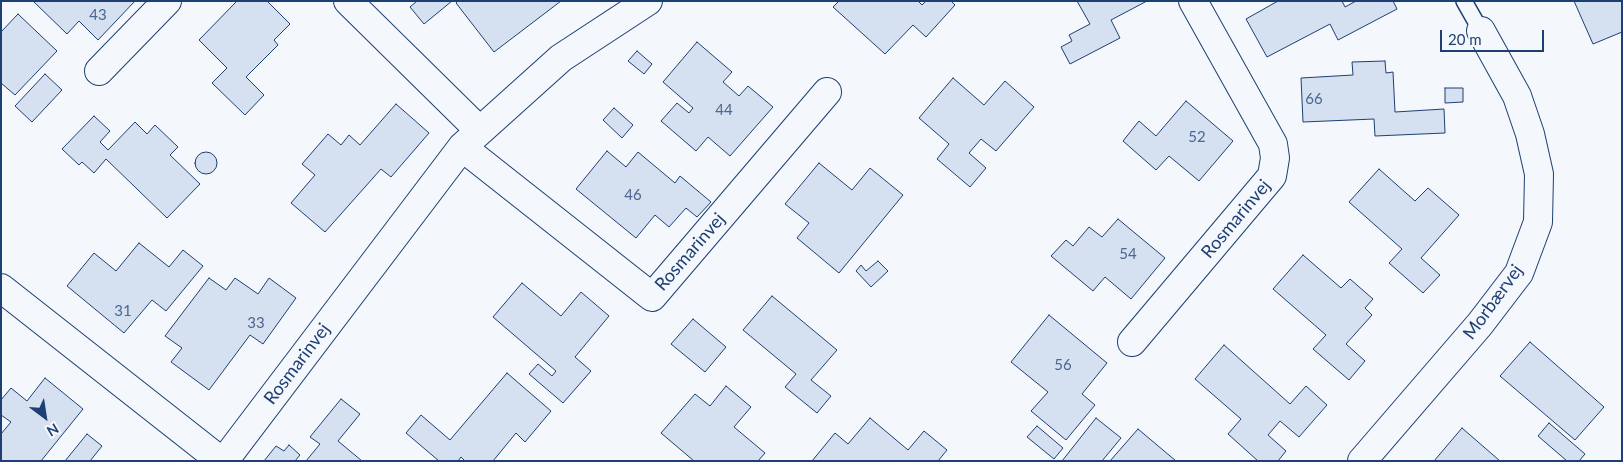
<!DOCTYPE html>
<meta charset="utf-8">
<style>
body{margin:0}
#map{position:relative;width:1623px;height:462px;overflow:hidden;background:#f4f7fb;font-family:Lato,sans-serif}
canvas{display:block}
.frame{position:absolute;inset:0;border:2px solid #1d3f73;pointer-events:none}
.north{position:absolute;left:20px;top:392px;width:50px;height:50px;-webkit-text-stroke:4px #f4f7fb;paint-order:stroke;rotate:149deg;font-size:14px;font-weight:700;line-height:20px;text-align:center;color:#1d3f73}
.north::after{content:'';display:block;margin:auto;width:18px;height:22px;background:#1d3f73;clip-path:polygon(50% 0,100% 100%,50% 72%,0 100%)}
.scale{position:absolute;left:1440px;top:30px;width:104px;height:22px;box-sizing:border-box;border:2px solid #1d3f73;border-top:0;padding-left:6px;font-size:15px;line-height:18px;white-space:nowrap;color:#1d3f73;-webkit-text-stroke:4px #f4f7fb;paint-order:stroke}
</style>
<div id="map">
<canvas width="1623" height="462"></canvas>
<div class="frame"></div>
<div class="north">N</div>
<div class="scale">20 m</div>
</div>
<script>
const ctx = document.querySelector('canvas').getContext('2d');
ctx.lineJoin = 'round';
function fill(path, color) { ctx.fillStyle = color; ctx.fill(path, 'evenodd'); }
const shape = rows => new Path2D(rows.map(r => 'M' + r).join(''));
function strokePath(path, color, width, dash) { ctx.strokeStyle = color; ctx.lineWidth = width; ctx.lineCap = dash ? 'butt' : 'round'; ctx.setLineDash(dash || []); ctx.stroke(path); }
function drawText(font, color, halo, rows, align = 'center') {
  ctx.font = font + ' Lato,sans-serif'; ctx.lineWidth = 4; ctx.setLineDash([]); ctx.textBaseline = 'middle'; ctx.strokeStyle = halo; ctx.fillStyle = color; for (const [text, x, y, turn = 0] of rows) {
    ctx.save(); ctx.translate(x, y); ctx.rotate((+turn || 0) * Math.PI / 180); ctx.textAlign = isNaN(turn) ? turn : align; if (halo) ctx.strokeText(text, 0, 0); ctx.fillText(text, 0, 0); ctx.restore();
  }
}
const building = shape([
 [33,1,135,1,98,40,79,21,67,34,33,1],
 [237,1,267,1,290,24,274,40,278,45,246,77,264,95,245,115,212,83,227,68,199,40,237,1],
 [417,1,452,1,424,24,410,7,417,1],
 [458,1,561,1,494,52,456,3,458,1],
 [839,1,918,1,922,5,926,1,951,1,955,5,926,37,913,25,885,54,833,7,839,1],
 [1077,1,1147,1,1111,20,1120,38,1070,64,1061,47,1072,41,1069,35,1090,24,1077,1],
 [1278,1,1342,1,1345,7,1356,1,1393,1,1397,9,1338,40,1330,24,1267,57,1246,19,1278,1],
 [1574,1,1622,1,1622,32,1593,44,1574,1],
 [18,14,57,51,15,95,1,83,1,32,18,14],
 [697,42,732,72,723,82,739,96,748,86,773,107,730,156,708,137,696,151,661,121,677,103,689,113,693,108,663,82,697,42],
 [637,51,652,64,644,74,628,61,637,51],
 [1385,61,1386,73,1393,72,1395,112,1444,109,1445,133,1375,136,1374,119,1303,122,1301,78,1353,75,1352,62,1385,61],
 [45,74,62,90,32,122,15,106,45,74],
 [953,78,984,105,1005,81,1034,107,996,151,981,139,969,153,986,168,970,187,937,159,949,144,919,118,953,78],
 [1445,88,1463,88,1463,102,1445,103,1445,88],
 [1186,101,1233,141,1199,181,1169,156,1156,170,1123,141,1139,121,1156,136,1186,101],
 [396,104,429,133,391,177,381,169,325,232,291,203,315,175,302,164,328,134,341,145,349,135,360,145,396,104],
 [614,108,633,125,622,138,603,120,614,108],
 [94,116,110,131,100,142,108,150,135,122,147,134,155,125,178,147,170,155,200,184,167,218,106,159,94,173,82,162,79,165,62,149,94,116],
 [607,151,626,167,638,152,675,183,680,176,711,202,697,217,686,208,669,227,655,215,636,238,576,189,607,151],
 '195 163a11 11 0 1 1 22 0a11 11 0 1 1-22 0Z',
 [819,163,852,190,870,168,903,195,839,273,797,238,809,223,785,204,819,163],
 [1379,169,1415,201,1428,188,1459,215,1421,258,1440,275,1423,293,1389,263,1402,249,1349,202,1379,169],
 [1118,219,1165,258,1131,299,1105,277,1093,291,1051,256,1066,240,1073,246,1089,227,1102,237,1118,219],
 [139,243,169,267,183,250,203,266,166,311,152,300,124,333,67,286,94,253,116,271,139,243],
 [1303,255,1341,288,1350,279,1373,299,1365,308,1372,315,1346,344,1365,361,1349,380,1313,349,1326,335,1273,289,1303,255],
 [878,261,888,271,871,287,856,271,861,265,866,271,878,261],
 [209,278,226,290,235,278,258,294,269,278,296,298,263,344,250,335,209,390,171,362,182,348,165,336,209,278],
 [522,283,561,316,581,292,609,316,575,357,591,371,563,403,529,374,538,364,552,376,556,371,493,317,522,283],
 [772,296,837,350,811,380,831,396,817,413,785,387,796,374,743,330,772,296],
 [1049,315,1107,363,1082,394,1095,405,1066,440,1031,411,1048,392,1011,362,1049,315],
 [693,319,726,347,705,372,671,344,693,319],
 [1530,342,1604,407,1575,440,1500,376,1530,342],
 [1224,345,1290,404,1306,386,1327,405,1299,437,1280,421,1268,435,1286,451,1278,461,1258,461,1228,434,1241,419,1195,379,1224,345],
 [507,373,551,411,525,442,516,433,493,461,465,461,461,457,458,461,439,461,406,433,421,415,450,440,507,373],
 [45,378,83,409,41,461,1,461,1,434,11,422,1,415,1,400,11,388,27,401,45,378],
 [726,386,751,407,734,427,765,453,758,461,694,461,661,433,695,394,710,406,726,386],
 [341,399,360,414,338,441,362,461,306,461,320,444,310,437,341,399],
 [870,418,908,450,924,431,947,450,938,461,812,461,835,433,848,444,870,418],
 [1096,418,1121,438,1102,461,1062,461,1096,418],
 [1549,423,1585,454,1579,461,1567,461,1538,436,1549,423],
 [1037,426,1063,448,1054,459,1027,437,1037,426],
 [1462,428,1500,461,1434,461,1462,428],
 [1138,429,1176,461,1110,461,1138,429],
 [87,434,102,446,90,461,65,461,87,434],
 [289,445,300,455,295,461,264,461,276,446,284,451,289,445]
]);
const service = shape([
 [1464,1,1481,31]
]);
const minor = shape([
 [348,1,479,130],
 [99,71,167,1],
 [462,147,652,297,827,92],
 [1,288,221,461],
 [1132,342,1272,176,1275,158,1273,144,1193,1],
 [224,461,462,147,561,58,648,1],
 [1362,461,1480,324,1519,273,1538,222,1539,174,1530,134,1517,96,1481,31]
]);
const numberNames = [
 ["43",98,15],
 ["66",1314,99],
 ["44",724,110],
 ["52",1197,137],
 ["46",633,195],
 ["54",1128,254],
 ["31",123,311],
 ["33",256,323],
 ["56",1063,365]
];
const streetNames = [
 ["Rosmarinvej",1236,219,-50],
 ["Rosmarinvej",690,252,-49],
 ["Morbærvej",1493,302,-54],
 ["Rosmarinvej",297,364,-53]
];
fill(building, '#d5e0f0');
strokePath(building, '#1d3f73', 1);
strokePath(service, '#1d3f73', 18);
strokePath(minor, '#1d3f73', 30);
strokePath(service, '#f4f7fb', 15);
strokePath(minor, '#f4f7fb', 28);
drawText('15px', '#4b6792', null, numberNames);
drawText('18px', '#1d3f73', '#f4f7fb', streetNames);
</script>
